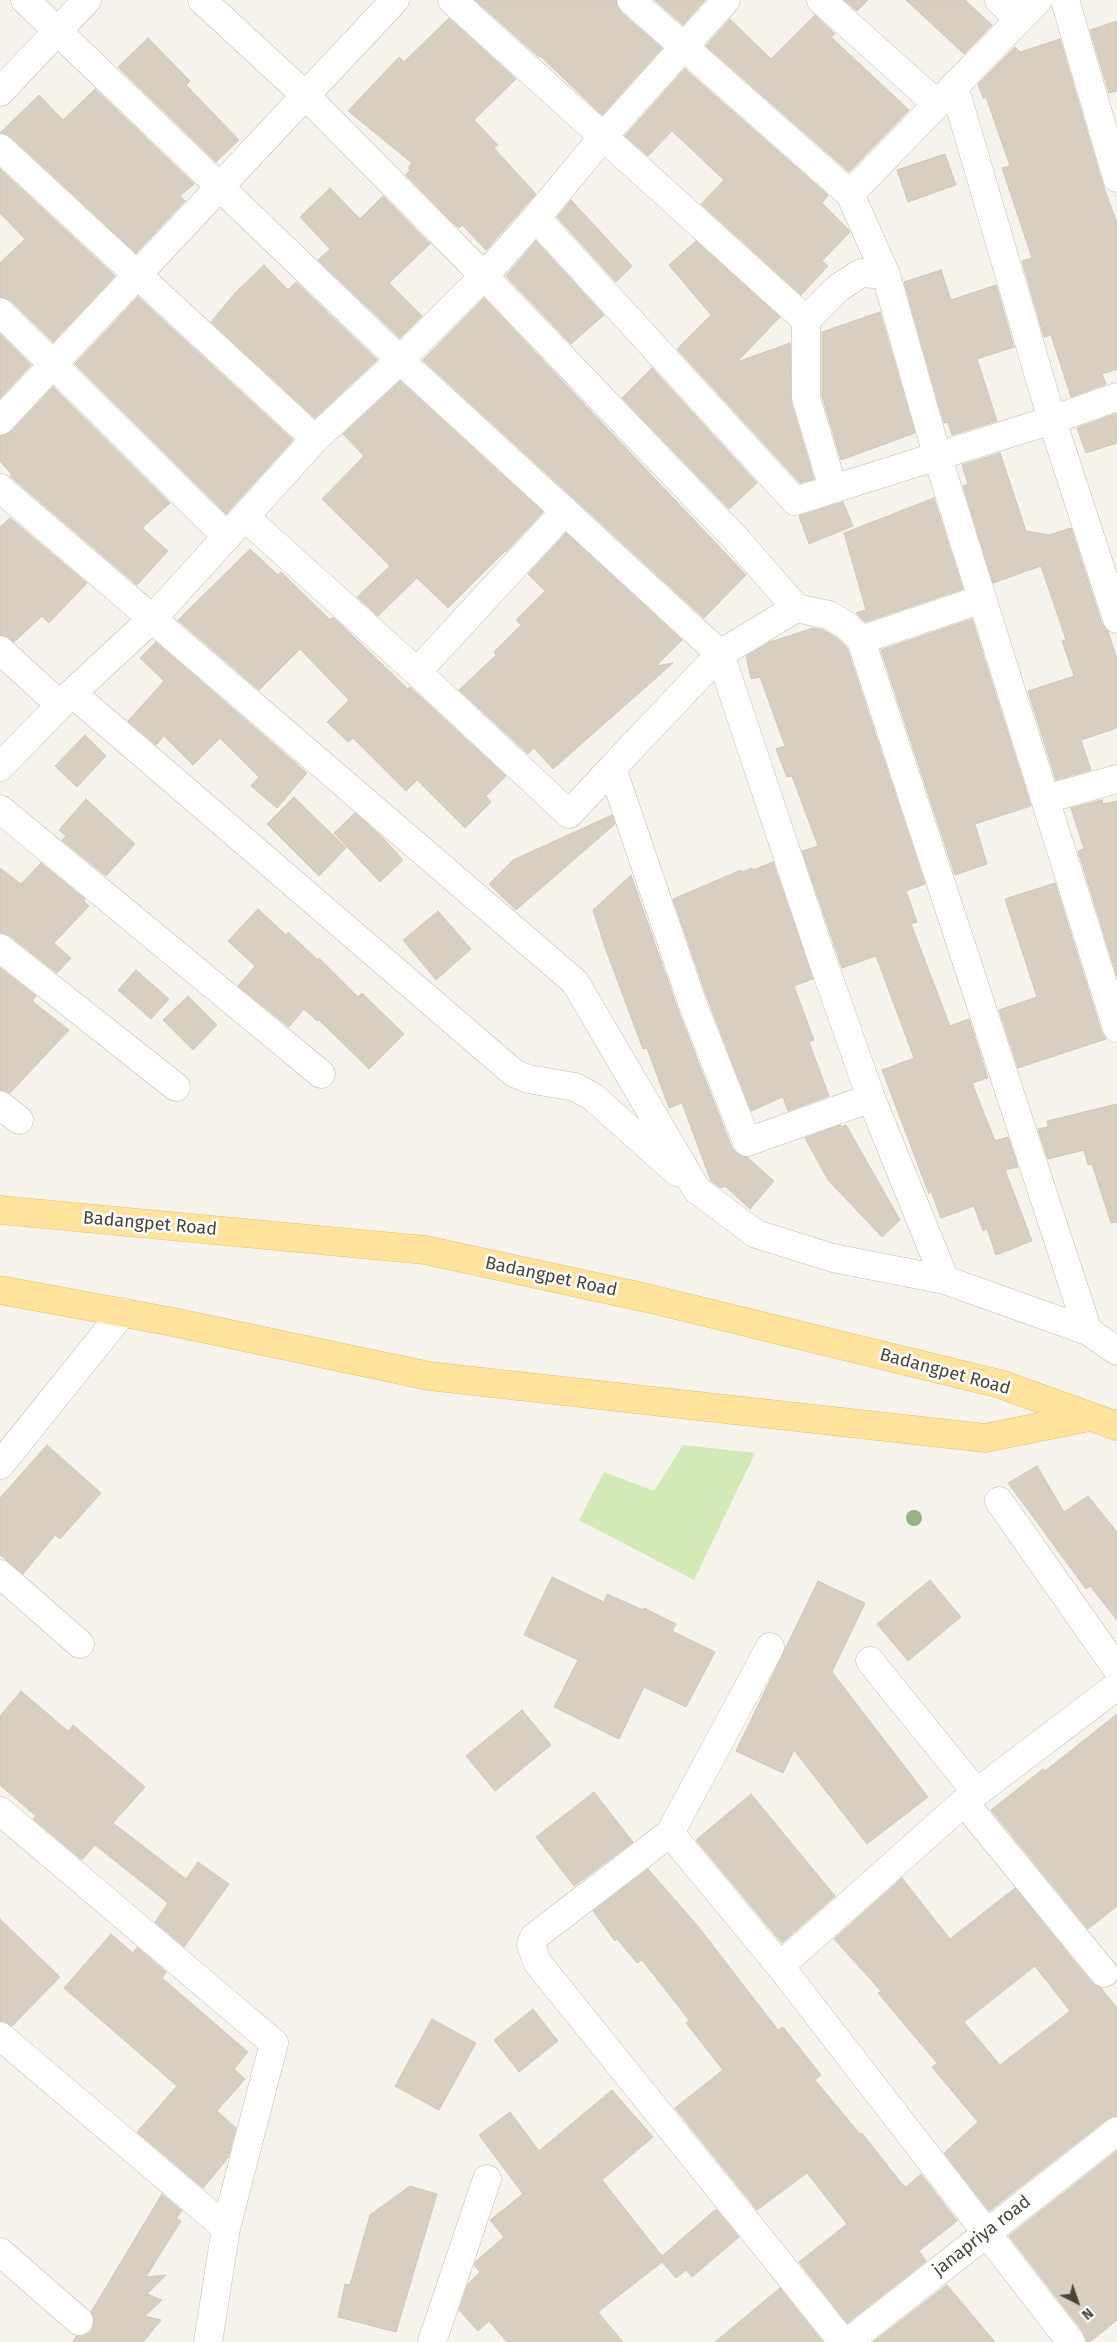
<!DOCTYPE html>
<style>
body{margin:0}
#map{position:relative;width:1117px;height:2342px;overflow:hidden;background:#f6f3ec;font-family:"Fira Sans",sans-serif}
canvas{display:block}
.north{position:absolute;left:1052px;top:2277px;width:50px;height:50px;-webkit-text-stroke:4px #fff;paint-order:stroke;rotate:139deg;font-size:14px;font-weight:700;line-height:20px;text-align:center;color:#4b4439}
.north::after{content:'';display:block;margin:auto;width:18px;height:22px;background:#4b4439;clip-path:polygon(50% 0,100% 100%,50% 72%,0 100%)}
</style>
<div id="map">
<canvas width="1117" height="2342"></canvas>
<div class="north">N</div>
</div>
<script>
const ctx = document.querySelector('canvas').getContext('2d');
ctx.lineJoin = 'round';
function fill(path, color) { ctx.fillStyle = color; ctx.fill(path, 'evenodd'); }
const shape = rows => new Path2D(rows.map(r => 'M' + r).join(''));
function strokePath(path, color, width, dash) { ctx.strokeStyle = color; ctx.lineWidth = width; ctx.lineCap = dash ? 'butt' : 'round'; ctx.setLineDash(dash || []); ctx.stroke(path); }
function drawText(font, color, halo, rows, align = 'center') {
  ctx.font = font + ' "Fira Sans",sans-serif'; ctx.lineWidth = 5; ctx.setLineDash([]); ctx.textBaseline = 'middle'; ctx.strokeStyle = halo; ctx.fillStyle = color; for (const [text, x, y, turn = 0] of rows) {
    ctx.save(); ctx.translate(x, y); ctx.rotate((+turn || 0) * Math.PI / 180); ctx.textAlign = isNaN(turn) ? turn : align; if (halo) ctx.strokeText(text, 0, 0); ctx.fillText(text, 0, 0); ctx.restore();
  }
}
const green = shape([
 [683,1445,755,1453,694,1580,579,1520,604,1472,654,1491]
]);
const building = shape([
 [475,0,616,0,621,12,662,48,602,115,540,56,539,57,475,0],
 [655,0,705,0,683,25,655,0],
 [844,0,868,0,857,11,844,0],
 [906,0,965,0,992,25,964,54,906,0],
 [815,15,835,34,831,37,909,110,849,172,706,46,730,19,771,59,815,15],
 [449,18,516,79,474,120,498,145,494,148,536,194,486,250,462,225,459,228,453,223,406,175,410,170,408,168,412,163,348,111,399,57,404,62,449,18],
 [1117,21,1117,91,1109,93,1090,30,1117,21],
 [148,38,190,81,186,85,239,140,216,162,118,67,148,38],
 [1060,39,1102,182,1117,223,1117,369,1102,374,1106,384,1071,397,1051,335,1044,337,1022,261,1032,258,1002,168,1010,166,986,97,983,98,978,84,1015,47,1020,52,1060,39],
 [685,69,828,195,822,203,848,229,850,232,822,261,828,266,801,295,701,204,724,180,672,131,648,156,625,136,685,69],
 [95,89,194,184,180,196,185,201,136,253,11,137,0,133,39,95,63,120,95,89],
 [945,154,956,185,908,202,897,170,945,154],
 [0,169,115,276,53,342,11,301,0,297,0,263,25,239,0,213,0,169],
 [330,188,360,219,383,196,430,244,389,283,422,316,400,338,318,260,330,249,300,217,330,188],
 [571,200,632,266,616,282,557,217,571,200],
 [536,241,604,315,571,344,506,276,536,241],
 [696,241,780,317,737,362,790,343,791,402,814,479,800,483,677,349,711,315,669,265,696,241],
 [264,265,288,290,296,282,377,360,315,418,211,322,235,293,264,265],
 [941,270,951,300,996,285,1014,347,977,359,997,421,952,435,948,422,944,423,904,282,941,270],
 [138,297,293,440,226,514,75,364,138,297],
 [484,298,746,575,704,618,423,360,484,298],
 [880,312,915,433,841,460,822,396,822,332,880,312],
 [0,334,31,365,0,398,0,334],
 [652,368,757,483,729,509,622,398,652,368],
 [400,381,543,512,506,552,505,551,448,608,417,578,378,616,357,597,390,566,322,499,364,456,343,434,400,381],
 [53,387,170,503,142,528,168,551,137,585,10,476,12,475,0,461,0,436,11,432,53,387],
 [1116,414,1117,443,1086,453,1077,428,1116,414],
 [1000,453,1026,531,1049,535,1071,528,1102,624,1108,631,1117,659,1117,728,1081,740,1091,770,1056,780,1028,691,1074,676,1062,641,1066,640,1041,566,993,583,963,486,968,484,962,465,1000,453],
 [934,498,963,589,865,622,856,613,866,610,844,533,934,498],
 [843,502,853,526,809,544,799,516,843,502],
 [10,518,87,583,49,623,42,616,14,642,0,635,0,527,10,518],
 [566,533,682,640,656,666,673,663,553,769,534,748,528,754,459,690,496,655,494,652,521,625,516,620,545,591,528,574,566,533],
 [250,549,278,575,281,572,330,620,333,617,408,689,410,687,506,776,486,796,491,802,465,828,417,780,406,791,353,738,348,742,327,722,349,700,300,649,259,690,178,620,250,549],
 [972,619,1031,806,975,824,987,864,955,875,881,650,972,619],
 [813,628,823,630,837,638,847,648,925,884,906,891,917,922,911,924,950,1026,969,1019,988,1078,972,1083,995,1141,1008,1137,1018,1167,1005,1170,1032,1241,996,1255,987,1229,983,1231,974,1206,941,1218,931,1191,929,1194,882,1070,914,1058,876,956,842,968,802,851,818,846,792,776,787,777,776,749,785,746,760,677,751,679,746,656,770,642,813,628],
 [156,642,307,773,277,808,251,786,259,777,220,738,193,765,164,736,156,745,128,721,164,681,140,658,156,642],
 [85,735,106,756,77,787,55,766,85,735],
 [294,797,346,848,319,876,267,824,294,797],
 [86,799,135,844,106,876,62,840,66,836,59,830,86,799],
 [1102,800,1103,804,1117,801,1117,976,1078,851,1084,849,1071,808,1102,800],
 [355,813,381,836,403,860,380,882,334,833,355,813],
 [612,815,615,824,516,910,489,884,513,860,612,815],
 [773,862,813,979,794,986,814,1040,809,1042,829,1096,788,1111,783,1097,751,1111,708,1000,673,899,741,870,742,872,752,868,753,870,773,862],
 [41,863,85,899,84,901,89,906,54,943,71,958,57,973,10,936,0,933,0,868,21,884,41,863],
 [631,875,678,1010,732,1148,738,1154,747,1157,774,1181,750,1209,725,1186,721,1188,711,1181,682,1103,669,1108,647,1048,643,1049,606,950,593,910,631,875],
 [1055,883,1102,1033,1106,1039,1018,1068,999,1010,1037,997,1005,899,1055,883],
 [258,909,286,935,288,932,318,960,319,958,358,997,362,993,404,1034,369,1069,319,1020,317,1021,304,1009,289,1027,238,986,255,966,228,941,258,909],
 [438,911,471,949,436,980,403,940,438,911],
 [0,968,36,996,32,1001,69,1030,10,1093,0,1090,0,968],
 [136,970,169,999,151,1019,118,990,136,970],
 [188,996,217,1025,193,1050,163,1020,188,996],
 [1117,1104,1117,1222,1111,1223,1092,1164,1088,1165,1084,1150,1048,1159,1038,1129,1048,1127,1047,1121,1117,1104],
 [840,1125,841,1127,846,1125,900,1220,882,1237,828,1180,805,1138,840,1125],
 [47,1445,101,1493,60,1539,55,1535,23,1574,0,1555,0,1498,47,1445],
 [1037,1466,1064,1512,1088,1496,1117,1532,1117,1620,1090,1586,1086,1589,1008,1483,1037,1466],
 [552,1577,604,1602,607,1594,643,1610,644,1608,676,1624,672,1631,715,1652,686,1707,644,1687,619,1739,554,1707,578,1660,524,1635,552,1577],
 [930,1580,961,1617,908,1661,877,1624,930,1580],
 [818,1581,865,1603,832,1672,928,1797,867,1844,794,1750,783,1773,736,1751,818,1581],
 [21,1691,68,1731,73,1725,145,1787,113,1823,186,1879,198,1862,229,1884,184,1947,155,1922,168,1903,95,1845,82,1860,33,1819,36,1816,0,1785,0,1716,21,1691],
 [522,1710,551,1745,495,1791,466,1756,522,1710],
 [1117,1714,1117,1906,1088,1929,991,1810,1043,1769,1045,1771,1117,1714],
 [594,1792,633,1842,574,1886,536,1837,594,1792],
 [751,1794,835,1896,782,1943,696,1840,751,1794],
 [648,1869,697,1925,778,2030,783,2027,821,2075,815,2080,860,2134,862,2133,902,2184,906,2187,921,2174,957,2221,919,2251,926,2261,847,2323,799,2262,847,2224,807,2173,757,2210,675,2108,723,2070,686,2023,689,2020,642,1960,637,1963,617,1939,615,1941,593,1911,648,1869],
 [902,1878,950,1939,1015,1888,1092,1983,1101,1988,1117,2008,1117,2116,1107,2119,989,2211,944,2153,978,2122,932,2067,937,2063,878,1993,881,1991,834,1939,902,1878],
 [1035,1966,1070,2011,1000,2065,964,2022,1035,1966],
 [0,1919,60,1977,12,2026,0,2021,0,1919],
 [111,1934,133,1953,137,1947,166,1972,162,1978,248,2052,234,2069,245,2079,217,2111,236,2128,228,2158,203,2188,137,2132,177,2086,64,1988,111,1934],
 [533,2009,558,2041,519,2072,494,2040,533,2009],
 [432,2019,476,2043,439,2110,395,2086,432,2019],
 [612,2090,653,2137,602,2180,662,2256,716,2209,739,2237,692,2277,686,2270,676,2278,662,2262,598,2312,623,2342,507,2342,489,2321,478,2331,459,2310,468,2284,480,2272,474,2265,476,2261,504,2237,490,2220,523,2194,479,2135,510,2112,539,2151,612,2090],
 [1117,2151,1117,2320,1090,2342,1086,2342,1083,2332,1009,2236,1117,2151],
 [410,2186,437,2194,396,2332,338,2317,345,2284,350,2285,370,2215,410,2186],
 [162,2194,182,2211,176,2218,181,2221,146,2277,166,2275,147,2294,162,2300,145,2316,161,2320,143,2342,73,2342,76,2336,84,2336,91,2331,94,2324,91,2312,162,2194],
 [947,2285,995,2342,873,2342,947,2285],
 [780,2288,823,2342,715,2342,780,2288]
]);
const minor = shape([
 [25,0,400,360,720,654,822,959,871,1098,945,1280],
 [202,0,306,96,484,276,737,540,796,608],
 [452,0,806,320],
 [631,0,850,194],
 [821,0,937,104],
 [999,0,1019,19],
 [1038,0,850,194,886,275,937,455,1117,1028],
 [1065,0,1117,178],
 [954,86,1052,420,1117,619],
 [0,92,87,0],
 [0,148,315,439],
 [536,218,795,501,1052,420,1117,397],
 [0,312,227,537],
 [0,421,395,0],
 [0,488,575,982,697,1190,756,1234,833,1258,945,1280,1088,1331,1117,1351],
 [833,488,806,398,806,320,838,288,861,273,886,275],
 [246,518,417,672,569,814,612,768,693,1005,747,1142,871,1098],
 [982,599,861,640,1088,1331],
 [0,650,60,705,72,693,514,1073,528,1079,575,1087,593,1097,677,1172],
 [417,672,565,511],
 [72,693,153,618,315,439,400,360,484,276,536,218,602,138,726,0],
 [0,767,60,705],
 [612,768,720,654,796,608,829,615,847,626,861,640],
 [1046,799,1117,779],
 [0,809,321,1074],
 [0,948,176,1087],
 [0,1105,19,1120],
 [0,1465,123,1312],
 [999,1501,1117,1669],
 [0,1574,80,1644],
 [770,1647,670,1833,780,1966,1071,2342],
 [870,1661,976,1792],
 [0,1811,274,2043,226,2228,0,2036],
 [670,1833,534,1937,531,1945,537,1962,843,2342],
 [780,1966,964,1802],
 [1104,1973,964,1802,1117,1686],
 [0,2252,79,2321],
 [208,2342,226,2228],
 [432,2342,487,2179],
 [848,2342,1117,2131]
]);
const major = shape([
 [0,1210,425,1250,647,1298,1000,1384,1117,1426],
 [0,1290,173,1322,429,1376,985,1438,1089,1417]
]);
const trees = [
 [914,1518]
];
const streetNames = [
 ["Badangpet Road",150,1224,5],
 ["Badangpet Road",551,1277,12],
 ["Badangpet Road",945,1372,15],
 ["janapriya road",982,2236,-38]
];
fill(green, '#d2eab5');
fill(building, '#d8cfc1');
strokePath(building, '#d3c7b4', 1);
strokePath(minor, '#c2bbae', 29);
strokePath(major, '#e6c16a', 29);
strokePath(minor, '#fff', 28);
strokePath(major, '#ffe39c', 28);
ctx.fillStyle = '#97b381';
for (const [x, y] of trees) { ctx.beginPath(); ctx.arc(x, y, 8, 0, 2 * Math.PI); ctx.fill(); }
drawText('18px', '#4b4439', '#fff', streetNames);
</script>
